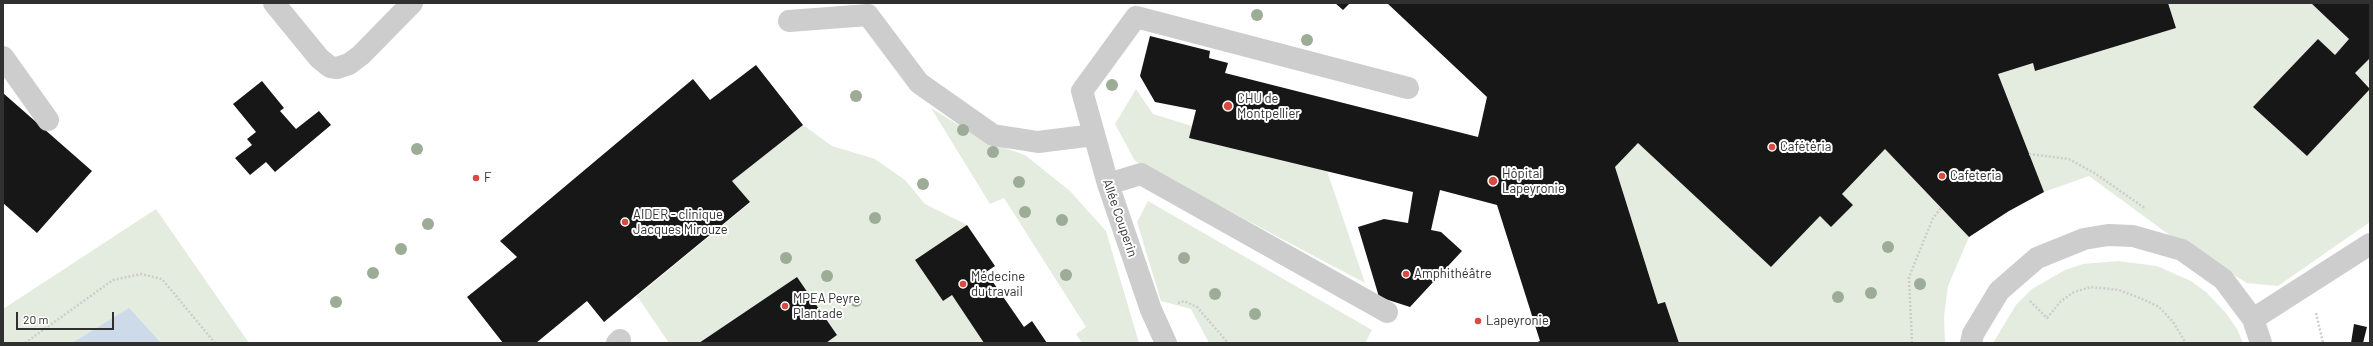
<!DOCTYPE html>
<meta charset="utf-8">
<style>
body{margin:0}
#map{position:relative;width:2373px;height:346px;overflow:hidden;background:#fff;font-family:Barlow,sans-serif}
canvas{display:block}
.frame{position:absolute;inset:0;border:4px solid #303030;pointer-events:none}
.scale{position:absolute;left:16px;top:312px;width:98px;height:18px;box-sizing:border-box;border:2px solid #303030;border-top:0;padding-left:5px;font-size:12px;line-height:14px;white-space:nowrap;color:#303030;-webkit-text-stroke:3px #fff;paint-order:stroke}
</style>
<div id="map">
<canvas width="2373" height="346"></canvas>
<div class="frame"></div>
<div class="scale">20 m</div>
</div>
<script>
const ctx = document.querySelector('canvas').getContext('2d');
ctx.lineJoin = 'round';
function fill(path, color) { ctx.fillStyle = color; ctx.fill(path, 'evenodd'); }
const shape = rows => new Path2D(rows.map(r => 'M' + r).join(''));
function strokePath(path, color, width, dash) { ctx.strokeStyle = color; ctx.lineWidth = width; ctx.lineCap = dash ? 'butt' : 'round'; ctx.setLineDash(dash || []); ctx.stroke(path); }
function drawText(font, color, halo, rows, align = 'center') {
  ctx.font = font + ' Barlow,sans-serif'; ctx.lineWidth = 4; ctx.setLineDash([]); ctx.textBaseline = 'middle'; ctx.strokeStyle = halo; ctx.fillStyle = color; for (const [text, x, y, turn = 0] of rows) {
    ctx.save(); ctx.translate(x, y); ctx.rotate((+turn || 0) * Math.PI / 180); ctx.textAlign = isNaN(turn) ? turn : align; if (halo) ctx.strokeText(text, 0, 0); ctx.fillText(text, 0, 0); ctx.restore();
  }
}
const green = shape([
 [2168,3,2311,3,2349,39,2335,55,2318,39,2253,107,2307,156,2370,89,2370,222,2278,286,2247,283,2179,242,2089,176,2044,192,1998,74,2033,63,2035,71,2176,28],
 [2370,58,2370,88,2355,73],
 [1136,89,1153,114,1192,126,1190,138,1327,171,1365,283,1135,161,1115,124],
 [931,108,985,141,1025,155,1070,191,1106,231,1139,343,1082,343,1076,334,1086,327,1004,198,990,204],
 [803,125,832,146,875,159,905,180,925,204,967,225,915,260,943,301,952,295,984,343,826,343,837,335,797,277,699,343,669,343,637,296,750,203,732,181],
 [1638,143,1771,267,1820,216,1831,227,1853,205,1842,194,1885,149,1969,237,1948,286,1944,317,1945,343,1679,343,1665,302,1658,304,1615,167],
 [1148,201,1372,330,1365,343,1209,343,1191,309,1161,301,1137,222],
 [156,209,249,343,3,343,3,309],
 [2118,261,2157,266,2191,281,2206,292,2226,313,2237,329,2243,343,1993,343,2016,305,2032,289,2065,270,2083,264]
]);
const water = shape([
 [129,308,161,343,72,343]
]);
const building = shape([
 [1335,3,1350,3,1343,10],
 [1387,3,2168,3,2176,28,2035,71,2033,63,1998,74,2044,192,2009,211,1969,237,1885,149,1842,194,1853,205,1831,227,1820,216,1771,267,1638,143,1615,167,1658,304,1665,302,1679,343,1535,343,1540,341,1497,205,1440,190,1431,230,1441,232,1462,251,1410,307,1379,297,1358,227,1384,219,1408,223,1413,192,1189,138,1196,110,1155,102,1140,76,1150,36,1210,51,1209,58,1228,63,1225,73,1478,137,1487,97],
 [2311,3,2370,3,2370,58,2355,73,2370,89,2307,156,2253,107,2318,39,2335,55,2349,39],
 [756,65,803,125,732,181,750,202,604,322,587,301,536,343,503,343,467,297,517,257,500,241,693,79,710,100],
 [262,81,284,108,280,111,296,129,319,111,331,125,275,172,266,162,250,175,235,158,252,145,247,139,256,132,233,104],
 [3,93,92,171,37,233,3,203],
 [967,225,995,266,986,272,1024,327,1032,321,1047,343,984,343,952,295,943,301,915,260],
 [797,277,837,335,826,343,699,343],
 [2354,324,2367,327,2363,343,2351,343]
]);
const path = shape([
 [2029,154,2069,159,2096,174,2146,209],
 [2030,301,2047,318,2061,301,2074,292,2091,287,2119,290,2147,301,2159,307,2173,322,2186,343],
 [1178,303,1184,301,1197,307,1228,343],
 [2316,313,2323,343],
 [25,343,113,280,141,274,162,279,215,343],
 [1912,343,1909,277,1933,218,1941,208]
]);
const minor = shape([
 [274,3,319,58,330,67,337,68,349,64,361,55,412,3],
 [789,21,868,15,919,83,993,135,1038,142,1094,135],
 [3,57,48,120],
 [1108,184,1141,174,1387,312],
 [2253,319,2370,244],
 [617,343,620,340],
 [1166,343,1151,310,1108,184,1082,91,1136,17,1408,88],
 [1971,343,1973,334,1999,291,2037,258,2084,239,2108,235,2133,236,2182,250,2223,279,2253,319,2261,343]
]);
const trees = [
 [1257,15],
 [1307,40],
 [1112,85],
 [856,96],
 [963,130],
 [417,149],
 [993,152],
 [1019,182],
 [923,184],
 [1025,212],
 [875,218],
 [1062,220],
 [428,224],
 [1888,247],
 [401,249],
 [786,258],
 [1184,258],
 [373,273],
 [1066,275],
 [827,276],
 [1920,284],
 [1871,293],
 [1215,294],
 [1838,297],
 [856,301],
 [336,302],
 [1255,314]
];
const markers = [
 [1228,106,5,"#d84b40"],
 [1772,147,4,"#d84b40"],
 [1942,176,4,"#d84b40"],
 [476,178,4,"#d84b40"],
 [1493,181,5,"#d84b40"],
 [625,222,4,"#d84b40"],
 [1406,274,4,"#d84b40"],
 [963,284,4,"#d84b40"],
 [785,306,4,"#d84b40"],
 [1478,321,4,"#d84b40"]
];
const poiNames = [
 ["CHU de",1237,99],
 ["Montpellier",1237,114],
 ["Cafétéria",1780,147],
 ["Hôpital",1502,174],
 ["Lapeyronie",1502,189],
 ["Cafeteria",1950,176],
 ["F",484,178],
 ["AIDER - clinique",633,215],
 ["Jacques Mirouze",633,230],
 ["Amphithéâtre",1414,274],
 ["Médecine",971,277],
 ["du travail",971,292],
 ["MPEA Peyre",793,299],
 ["Plantade",793,314],
 ["Lapeyronie",1486,321]
];
const streetNames = [
 ["Allée Couperin",1120,218,71]
];
fill(green, '#e4ecdf');
fill(water, '#cddaea');
fill(building, '#171717');
strokePath(path, '#cdcdcd', 2.5, [2, 2]);
strokePath(minor, '#cdcdcd', 22);
ctx.fillStyle = '#9dac96';
for (const [x, y] of trees) { ctx.beginPath(); ctx.arc(x, y, 6, 0, 2 * Math.PI); ctx.fill(); }
for (const [x, y, r, color] of markers) { const dot = new Path2D(); dot.arc(x, y, r, 0, 2 * Math.PI); ctx.fillStyle = color; ctx.fill(dot); strokePath(dot, '#fff', 1.5); }
drawText('13px', '#303030', '#fff', poiNames, 'left');
drawText('13px', '#303030', '#fff', streetNames);
</script>
